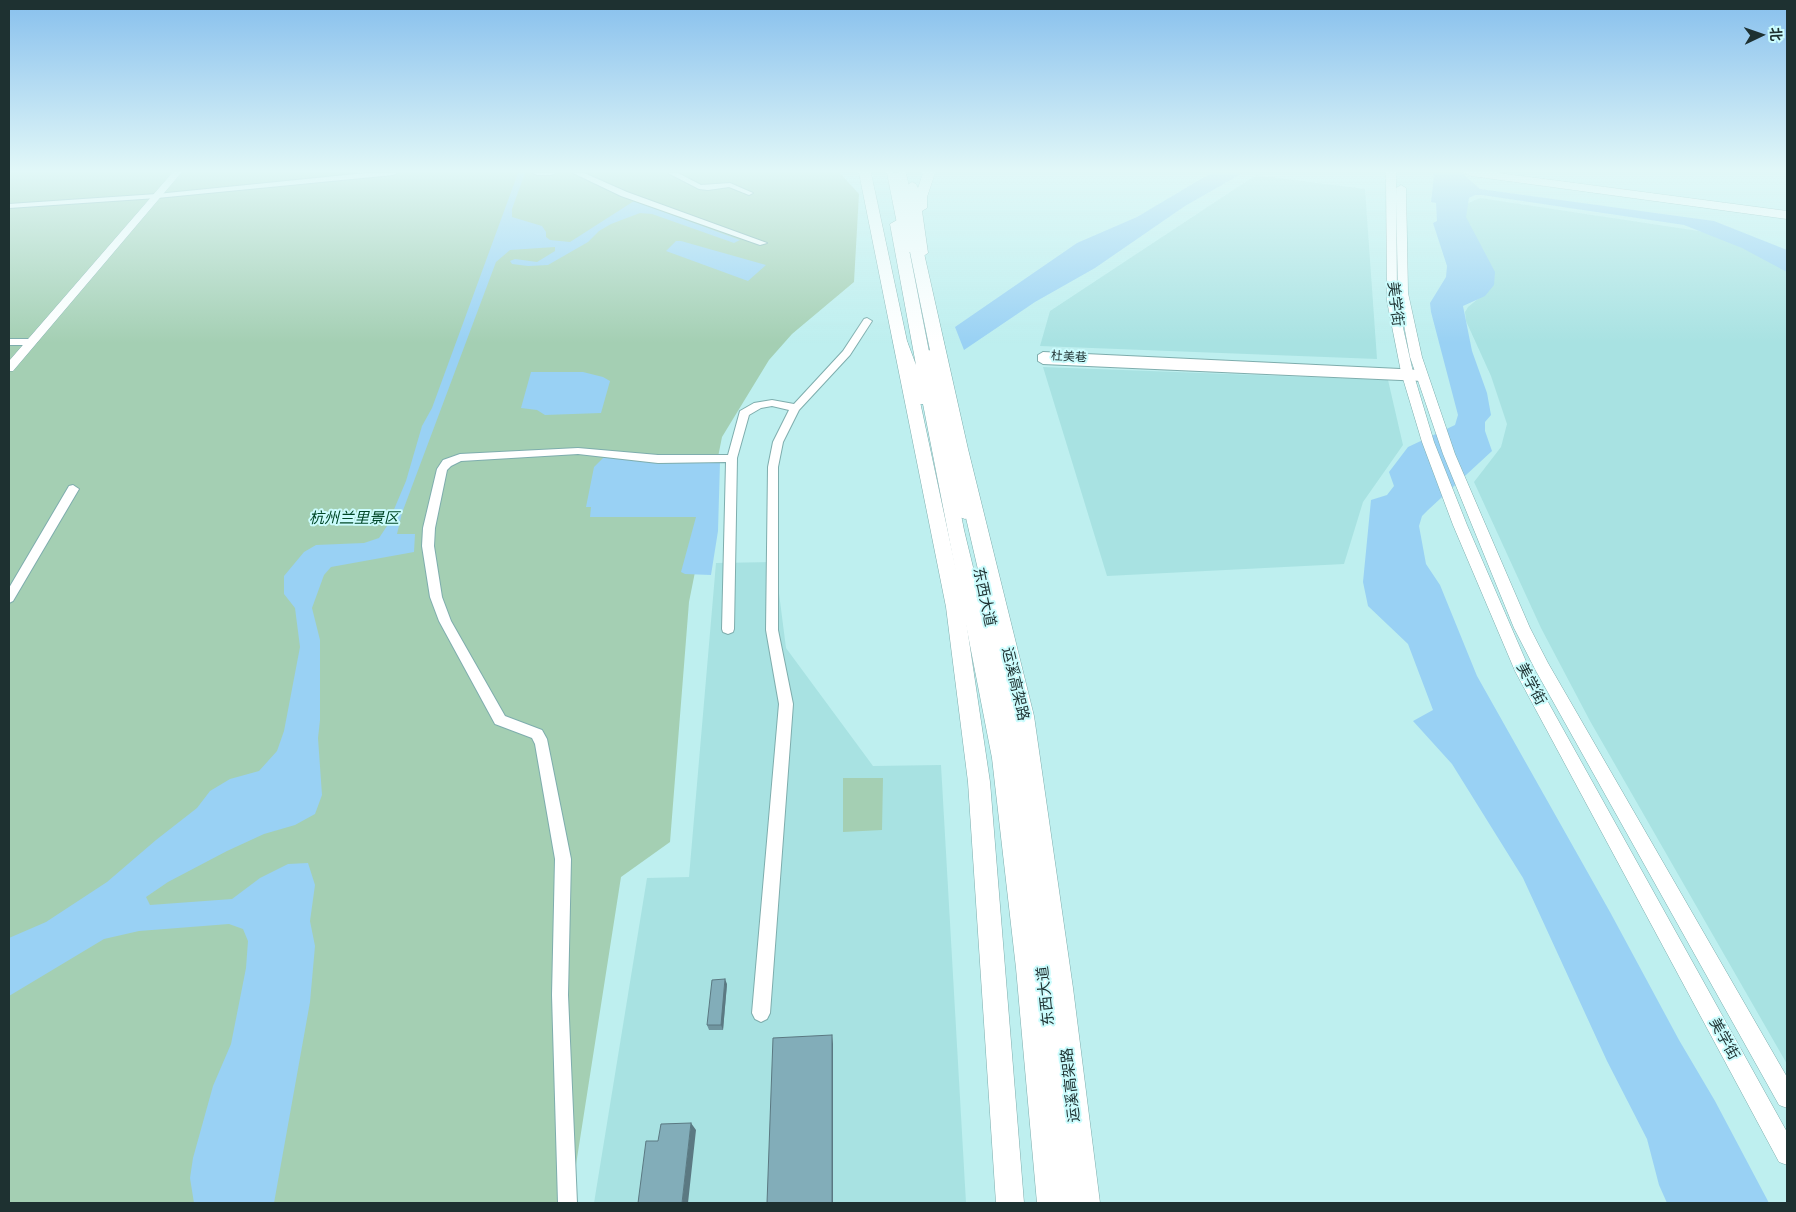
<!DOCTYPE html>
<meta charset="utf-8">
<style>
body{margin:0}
#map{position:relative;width:1796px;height:1212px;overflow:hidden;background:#beefef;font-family:"Roboto Serif","Noto Sans SC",serif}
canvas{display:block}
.frame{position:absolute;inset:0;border:10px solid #1e3131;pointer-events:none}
.north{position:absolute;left:1736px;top:10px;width:50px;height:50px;-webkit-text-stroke:4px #cbfcfd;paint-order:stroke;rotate:87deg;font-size:14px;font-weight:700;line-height:20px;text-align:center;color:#1e3131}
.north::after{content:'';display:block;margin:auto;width:18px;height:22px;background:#1e3131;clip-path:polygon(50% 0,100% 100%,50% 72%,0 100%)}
</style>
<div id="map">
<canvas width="1796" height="1212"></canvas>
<div class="frame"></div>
<div class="north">北</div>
</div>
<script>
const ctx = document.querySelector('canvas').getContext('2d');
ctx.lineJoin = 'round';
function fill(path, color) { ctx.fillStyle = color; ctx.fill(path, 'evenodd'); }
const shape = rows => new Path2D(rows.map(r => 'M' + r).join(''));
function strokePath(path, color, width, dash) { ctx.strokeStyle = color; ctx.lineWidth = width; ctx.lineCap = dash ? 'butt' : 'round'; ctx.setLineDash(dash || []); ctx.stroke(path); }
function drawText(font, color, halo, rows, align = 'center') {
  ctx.font = font + ' "Roboto Serif","Noto Sans SC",serif'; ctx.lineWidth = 4; ctx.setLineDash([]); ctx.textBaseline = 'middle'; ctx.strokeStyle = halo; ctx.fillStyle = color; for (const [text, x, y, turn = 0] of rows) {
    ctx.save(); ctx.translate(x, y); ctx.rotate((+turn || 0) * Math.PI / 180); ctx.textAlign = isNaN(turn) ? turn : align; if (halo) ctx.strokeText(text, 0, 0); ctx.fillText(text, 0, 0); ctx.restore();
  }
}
const built = shape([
 [1256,175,1365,189,1377,359,1040,346,1050,311],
 [1480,198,1712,233,1787,269,1787,1064,1590,721,1541,628,1474,482,1501,447,1507,424,1491,376,1466,321,1465,312,1468,307,1485,293,1465,223,1466,204],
 [1043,367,1388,380,1403,445,1363,502,1344,564,1107,576],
 [775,562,786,648,873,766,941,765,966,1203,594,1203,647,878,689,877,716,563]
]);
const green = shape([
 [9,173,840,173,859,194,854,282,792,334,769,360,722,437,689,602,670,842,621,877,570,1203,9,1203],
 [843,778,883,778,882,830,843,832]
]);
const water = shape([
 [518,173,525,173,512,209,512,217,542,226,546,232,546,237,550,240,570,242,634,201,740,240,734,243,652,214,640,213,611,224,599,231,588,242,548,265,528,266,512,264,510,261,515,259,537,262,555,251,555,247,510,250,496,262,402,513,397,534,415,534,414,552,331,567,324,575,312,608,320,640,320,720,318,738,322,795,315,814,295,825,264,834,227,851,168,882,146,897,150,905,232,899,260,878,288,864,308,863,315,885,310,921,315,946,310,1002,274,1203,194,1203,190,1178,193,1158,213,1086,231,1044,246,968,248,941,243,929,229,924,139,931,104,939,9,996,9,938,46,922,107,882,156,840,197,808,210,791,230,779,259,771,277,751,284,731,300,647,295,608,284,594,284,576,304,552,316,545,364,543,379,538,387,526,406,481,422,426,432,408],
 [1211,173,1243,173,1185,206,1095,268,1035,302,964,350,955,327,1077,243,1137,217],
 [1432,173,1462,173,1480,189,1714,221,1787,250,1787,272,1742,248,1684,225,1482,195,1475,195,1469,198,1466,217,1495,272,1494,285,1485,296,1463,306,1472,351,1487,393,1491,415,1485,422,1485,431,1492,451,1428,510,1422,516,1419,526,1426,564,1440,585,1477,676,1610,912,1679,1040,1715,1101,1769,1203,1667,1203,1659,1185,1647,1139,1607,1061,1523,878,1452,764,1413,721,1433,710,1408,644,1368,606,1363,582,1371,500,1387,495,1394,486,1389,472,1408,447,1455,425,1458,415,1431,312,1430,303,1446,277,1447,266,1433,223,1437,221,1436,203,1431,202,1434,176],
 [676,241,681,241,766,265,748,281,666,251],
 [531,372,583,372,603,377,610,381,601,413,545,415,537,410,521,408],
 [604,457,658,463,720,462,718,531,711,575,685,574,681,572,696,517,590,517,591,507,586,507,594,467]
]);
const minor = shape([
 [366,173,397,173,393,175,157,198,9,208,9,204,157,194,366,173],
 [533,173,555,173,551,175,537,175,533,173],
 [573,173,584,173,627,192,767,243,760,245,621,196,573,173],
 [668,173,678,173,701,185,730,183,753,193,749,195,729,187,708,190,699,189,668,173],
 [867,318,872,321,850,355,799,410,783,442,778,467,778,630,793,704,770,1013,767,1019,761,1022,755,1019,752,1013,779,704,766,630,768,467,773,442,789,410,772,406,761,408,749,415,737,458,734,629,733,632,728,634,723,632,722,629,726,462,658,463,578,454,461,461,451,466,447,470,435,528,434,546,442,597,451,621,505,716,542,730,547,739,571,859,568,995,577,1203,558,1203,552,995,555,859,535,744,532,738,495,724,439,621,430,597,422,546,423,528,437,469,443,460,460,454,578,448,658,455,728,455,740,411,754,403,772,400,794,404,843,351,864,319,867,318],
 [9,339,32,339,37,342,32,345,9,345,9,339],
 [1043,352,1421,370,1424,371,1426,373,1424,375,1428,378,1423,381,1043,364,1038,361,1038,355,1043,352],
 [73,485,79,489,13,601,9,603,9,588,69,486,73,485]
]);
const tertiary = shape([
 [172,173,181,173,13,371,9,371,9,361,172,173],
 [1386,173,1396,173,1397,301,1413,372,1434,442,1467,525,1528,666,1787,1132,1787,1165,1779,1162,1515,671,1453,525,1422,442,1401,372,1387,301,1386,173],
 [1401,185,1406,188,1408,293,1422,357,1455,454,1530,628,1548,663,1787,1077,1787,1108,1779,1105,1536,671,1514,628,1443,454,1410,357,1398,293,1396,188,1401,185]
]);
const primary = shape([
 [859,173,871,173,964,607,990,782,1024,1203,996,1203,968,782,946,607,859,173],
 [887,173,899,173,914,249,913,252,903,252,902,249,887,173],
 [923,173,935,173,927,197,927,208,922,211,928,253,922,257,916,253,906,186,912,182,916,184,918,188,923,173],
 [1465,173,1499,173,1787,211,1787,219,1471,176,1465,173],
 [929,350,936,354,974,513,971,517,965,519,959,517,956,513,922,354,929,350],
 [982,579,989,581,991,586,1026,749,1053,944,1081,1203,1053,1203,1029,944,1004,749,973,586,975,581,982,579]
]);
const trunk = shape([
 [894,173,906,173,968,449,1034,716,1073,988,1100,1203,1070,1203,1047,988,1012,716,950,449,894,173],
 [897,220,904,224,964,530,989,633,1014,758,1042,968,1067,1203,1037,1203,1016,968,992,758,923,404,912,404,910,400,894,344,897,341,907,341,916,365,890,224,897,220]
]);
const wall = shape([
 [727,984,723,1030,709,1030,707,1025]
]);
const shadedWall = shape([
 [725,979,727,984,723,1030,721,1025],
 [832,1035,833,1044,833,1203,832,1203],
 [691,1123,696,1130,688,1203,682,1203]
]);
const building = shape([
 [725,979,721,1025,707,1025,712,980,725,979],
 [832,1035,832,1203,767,1203,773,1038,832,1035],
 [691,1123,682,1203,638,1203,646,1141,658,1141,661,1124,691,1123]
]);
const farStreetnames = [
 ["杜美巷",1069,357,3]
];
const streetNames = [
 ["美学街",1395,304,83],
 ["东西大道",984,597,78],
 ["运溪高架路",1015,684,77],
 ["美学街",1531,684,62],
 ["东西大道",1046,996,-96],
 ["美学街",1724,1039,61],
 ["运溪高架路",1071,1085,-96]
];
const parkNames = [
 ["杭州兰里景区",354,519]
];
fill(built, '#a8e2e2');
fill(green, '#a4cfb3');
fill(water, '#99d1f4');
strokePath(minor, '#7eadad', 2);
strokePath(tertiary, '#7eadad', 1);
strokePath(primary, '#7eadad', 1);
strokePath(trunk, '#7eadad', 1);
fill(minor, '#fff');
fill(tertiary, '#fff');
fill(primary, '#fff');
fill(trunk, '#fff');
fill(wall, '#70959f');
fill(shadedWall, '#5b7982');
fill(building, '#82adb9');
strokePath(building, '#5b7982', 1);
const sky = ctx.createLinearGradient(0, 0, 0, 343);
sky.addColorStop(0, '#88c0ed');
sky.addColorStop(0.5, '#e2f8f8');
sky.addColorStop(1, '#e2f8f800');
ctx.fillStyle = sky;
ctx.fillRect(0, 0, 1796, 343);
drawText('12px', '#1e3131', '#cbfcfd', farStreetnames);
drawText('15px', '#1e3131', '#cbfcfd', streetNames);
drawText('italic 15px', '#004727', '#cbfcfd', parkNames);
</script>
